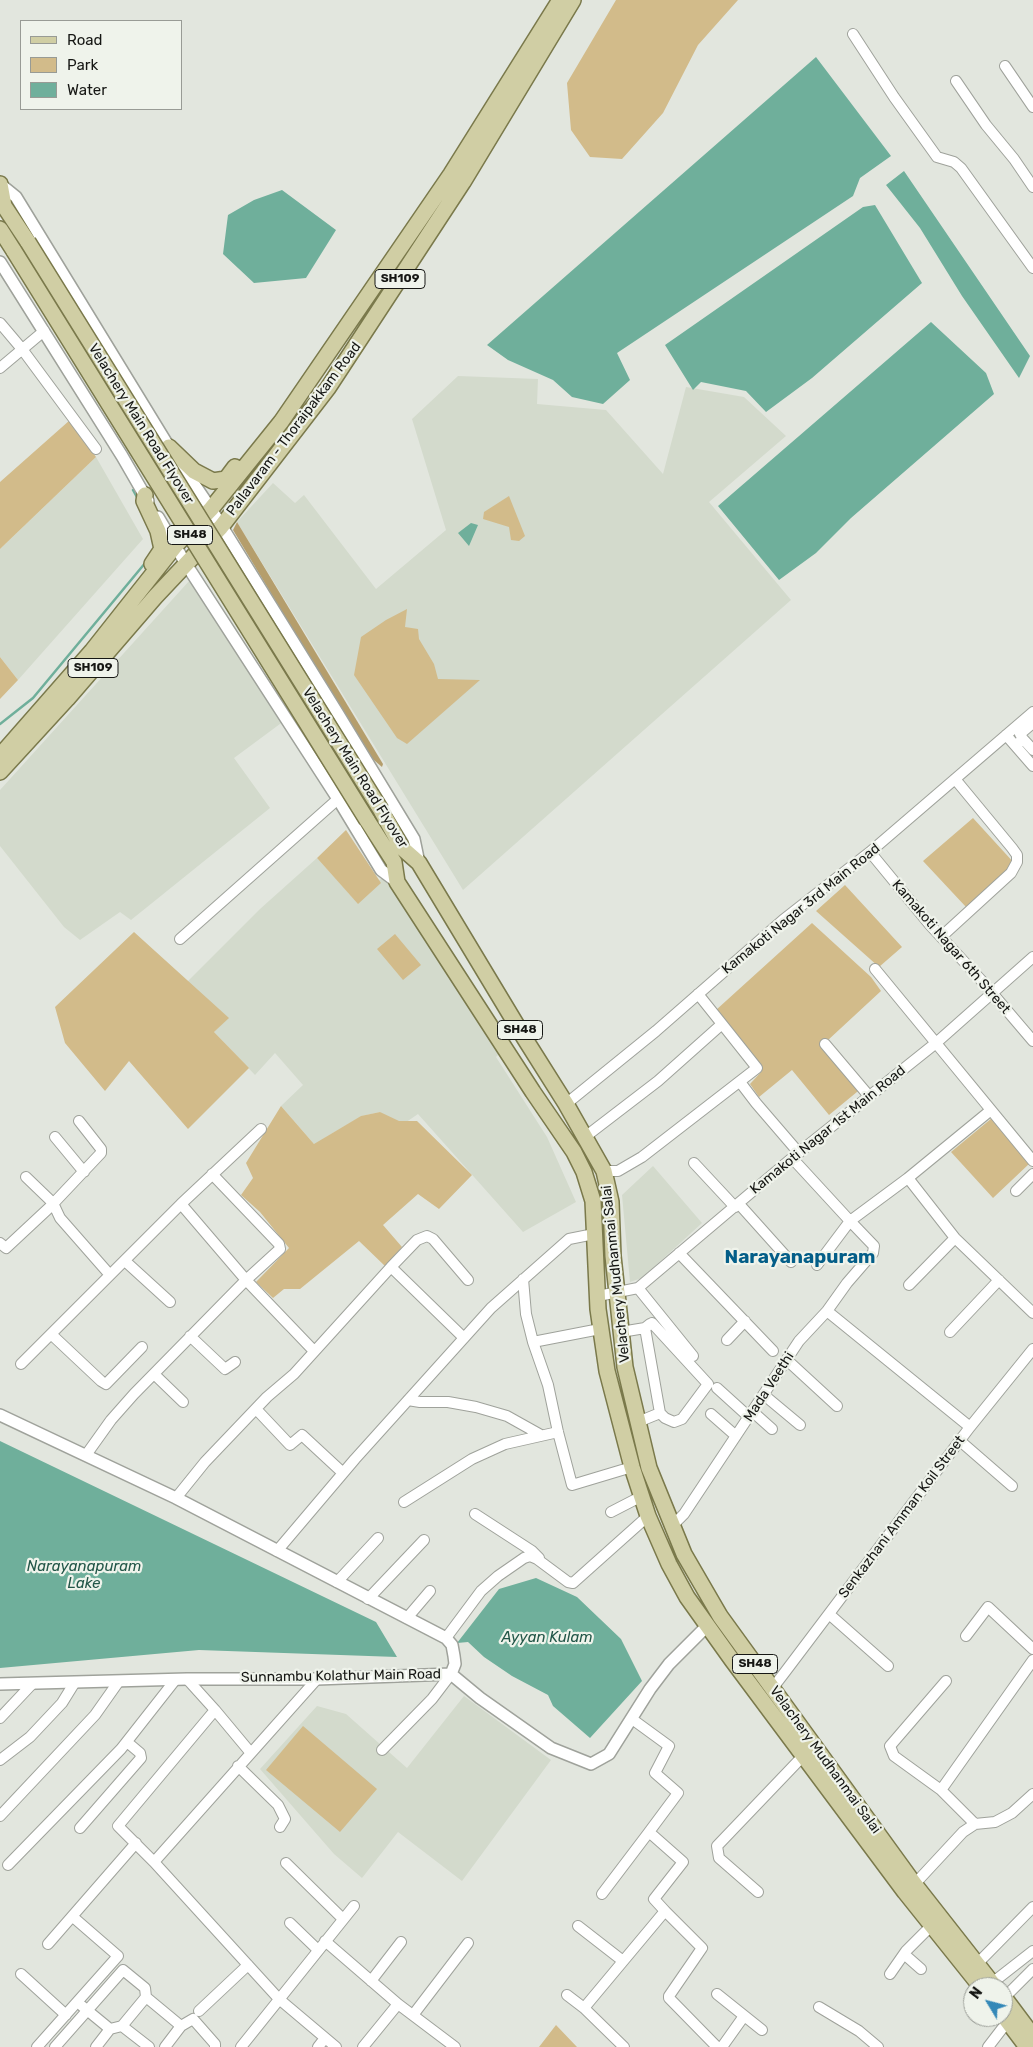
<!DOCTYPE html>
<style>
body{margin:0}
#map{position:relative;width:1033px;height:2047px;overflow:hidden;background:#e2e6de;font-family:Rubik,sans-serif}
canvas{display:block}
.legend{position:absolute;left:20px;top:20px;width:162px;height:90px;box-sizing:border-box;background:#eff3eb;border:1px solid #989b95;margin:0;padding:6px 9px;list-style:none;font-size:15px;color:#161714}
.legend li{display:flex;align-items:center;gap:10px;height:25px}
.legend b{width:25px;border:1px solid #989b95}
.north{position:absolute;left:963px;top:1977px;width:50px;height:50px;box-sizing:border-box;background:#eff3eb;border:1px solid #989b95;border-radius:50%;rotate:307deg;font-size:14px;font-weight:700;line-height:20px;text-align:center;color:#161714}
.north::after{content:'';display:block;margin:auto;width:18px;height:22px;background:#3488b8;clip-path:polygon(50% 0,100% 100%,50% 72%,0 100%)}
</style>
<div id="map">
<canvas width="1033" height="2047"></canvas>
<ul class="legend">
<li><b style="height:6px;background:#d0cea4"></b>Road</li>
<li><b style="height:14px;background:#d2bb8a"></b>Park</li>
<li><b style="height:14px;background:#6faf9b"></b>Water</li>
</ul>
<div class="north">N</div>
</div>
<script>
const ctx = document.querySelector('canvas').getContext('2d');
ctx.lineJoin = 'round';
function fill(path, color) { ctx.fillStyle = color; ctx.fill(path, 'evenodd'); }
const shape = rows => new Path2D(rows.map(r => 'M' + r).join(''));
function strokePath(path, color, width, dash) { ctx.strokeStyle = color; ctx.lineWidth = width; ctx.lineCap = dash ? 'butt' : 'round'; ctx.setLineDash(dash || []); ctx.stroke(path); }
function drawText(font, color, halo, rows, align = 'center') {
  ctx.font = font + ' Rubik,sans-serif'; ctx.lineWidth = 4.5; ctx.setLineDash([]); ctx.textBaseline = 'middle'; ctx.strokeStyle = halo; ctx.fillStyle = color; for (const [text, x, y, turn = 0] of rows) {
    ctx.save(); ctx.translate(x, y); ctx.rotate((+turn || 0) * Math.PI / 180); ctx.textAlign = isNaN(turn) ? turn : align; if (halo) ctx.strokeText(text, 0, 0); ctx.fillText(text, 0, 0); ctx.restore();
  }
}
const built = shape([
 [458,376,538,379,537,404,606,410,663,474,686,387,744,397,786,436,709,502,791,600,463,890,237,522,273,483,295,503,304,495,376,589,446,530,412,419],
 [96,457,143,539,18,680,0,657,0,549],
 [190,580,284,721,234,758,270,808,131,920,120,912,80,940,64,927,0,846,0,790],
 [317,858,354,899,385,876,500,1053,496,1057,547,1137,576,1202,523,1232,418,1114,399,1127,380,1112,362,1116,326,1137,318,1144,314,1144,281,1106,303,1085,275,1053,255,1075,214,1032,228,1018,187,982,260,909],
 [653,1166,702,1223,642,1278,630,1282,622,1195],
 [464,1696,551,1760,462,1881,398,1832,362,1878,334,1854,260,1769,317,1706,346,1714,407,1768]
]);
const green = shape([
 [616,0,738,0,698,45,663,113,622,159,590,157,571,130,567,83],
 [70,420,96,457,0,549,0,482],
 [509,496,525,536,519,541,511,540,509,527,483,519,484,512],
 [407,609,405,627,418,629,419,639,434,664,438,679,480,680,407,744,397,738,354,675,361,637,386,620],
 [0,657,18,680,0,699],
 [973,818,1015,864,966,907,923,861],
 [346,830,381,883,358,904,317,858],
 [845,885,902,947,879,967,816,911],
 [812,923,871,977,881,991,827,1041,863,1087,829,1115,792,1070,759,1097,750,1084,762,1071,716,1010],
 [134,932,229,1018,214,1032,249,1068,188,1129,129,1061,105,1091,65,1043,55,1007],
 [395,934,421,965,403,980,377,949],
 [281,1106,314,1144,361,1116,380,1112,399,1121,417,1121,472,1175,439,1209,418,1194,383,1225,402,1247,386,1267,359,1241,300,1289,284,1289,273,1298,256,1282,289,1248,260,1212,241,1195,253,1178,246,1163],
 [992,1118,1030,1163,993,1198,951,1152],
 [303,1726,377,1789,340,1832,266,1770],
 [556,2025,577,2047,539,2047]
]);
const forest = shape([
 [237,522,383,764,382,767,368,755,233,530]
]);
const water = shape([
 [816,57,891,156,860,178,853,196,617,353,630,380,603,404,572,397,553,380,508,360,487,345],
 [904,171,1030,356,1019,378,962,296,920,228,886,185],
 [282,190,336,230,306,278,254,283,223,254,228,215,254,200],
 [875,205,922,283,812,378,766,412,746,391,701,382,693,390,665,345,863,207],
 [931,322,986,373,994,394,851,518,816,553,779,580,718,506],
 [471,523,478,525,469,546,458,533],
 [0,1441,376,1622,397,1657,199,1650,0,1668],
 [536,1578,577,1597,621,1639,642,1681,590,1738,553,1706,548,1695,512,1676,484,1657,468,1642,457,1643,499,1589]
]);
const stream = shape([
 [133,490,138,499],
 [0,724,33,698,146,562]
]);
const minor = shape([
 [853,34,894,97,937,157,954,162,961,168,1033,268],
 [1005,66,1033,107],
 [956,81,986,125,1014,159,1033,187],
 [0,323,22,349,96,449],
 [0,368,44,331],
 [1006,735,1033,766],
 [1023,739,1033,750],
 [1016,745,1023,739,1020,734,1033,723],
 [870,852,930,925,981,980,1033,1041],
 [941,937,1011,873,1017,862,1017,855,1012,848,955,779],
 [180,939,338,799],
 [875,969,1033,1161],
 [698,994,722,1024],
 [825,1044,869,1096],
 [740,1082,756,1103,799,1153],
 [566,1104,656,1031,783,920,870,852,1033,712],
 [55,1137,84,1172],
 [585,1137,658,1081,722,1024,757,1068,642,1157,618,1171,604,1171],
 [792,1158,850,1221,908,1178,955,1238,1033,1313],
 [694,1163,735,1207],
 [212,1174,279,1244,280,1249,246,1280,314,1351],
 [26,1177,53,1203,60,1218,110,1275],
 [908,1178,991,1110],
 [1016,1191,1033,1174],
 [181,1204,261,1129],
 [739,1204,791,1262],
 [0,1243,6,1248,50,1207,101,1153,101,1149,79,1121],
 [679,1253,773,1351],
 [125,1261,170,1302],
 [391,1267,417,1240,427,1236,433,1239,468,1280],
 [523,1279,526,1314,533,1342,600,1329],
 [909,1285,955,1238],
 [638,1288,693,1356],
 [598,1296,638,1288,792,1158,936,1043,1033,957],
 [827,1311,970,1427],
 [652,1323,708,1384,682,1419,674,1422,665,1418,660,1413],
 [621,1332,645,1328,650,1324],
 [950,1332,999,1280],
 [51,1334,101,1381,106,1384,142,1347],
 [190,1336,225,1369,235,1362],
 [727,1340,745,1321],
 [533,1342,548,1385,558,1432,572,1485,632,1467],
 [787,1360,837,1406],
 [21,1364,181,1204,246,1280,134,1394,111,1420,86,1455],
 [154,1374,183,1402],
 [717,1388,749,1417],
 [764,1395,800,1425],
 [408,1400,420,1402,448,1402,476,1407,507,1416,541,1435],
 [256,1409,290,1445,302,1435,343,1473],
 [753,1412,772,1429],
 [711,1414,736,1436],
 [638,1422,660,1413,645,1328],
 [959,1440,1012,1486],
 [176,1498,205,1462,267,1397,294,1374,391,1267,464,1338],
 [404,1502,472,1459,505,1444,558,1432],
 [611,1512,642,1496],
 [475,1514,532,1551,539,1558],
 [672,1526,684,1514,799,1341,827,1311,847,1283,873,1253,874,1246,850,1221,817,1265],
 [277,1551,355,1459,491,1308,569,1239,594,1234],
 [337,1582,378,1538],
 [368,1599,424,1540],
 [829,1614,888,1666],
 [407,1618,430,1591],
 [966,1636,988,1607,1033,1649],
 [446,1638,481,1591,498,1576,524,1558,530,1556,537,1559,568,1582,573,1583,648,1516],
 [187,1679,215,1710,118,1826,154,1862,317,1679],
 [946,1681,890,1746,894,1756,941,1790,975,1824],
 [772,1686,775,1685,785,1672,970,1427,1033,1349],
 [215,1710,250,1752],
 [0,1718,33,1683],
 [382,1750,432,1699,451,1674],
 [0,1760,30,1737,62,1703,75,1682],
 [238,1766,278,1805,285,1819,280,1827],
 [941,1790,1033,1660],
 [0,1816,95,1715,119,1681],
 [80,1828,141,1758,140,1753,127,1742],
 [154,1862,279,1999,336,2047],
 [286,1863,343,1919],
 [8,1865,121,1749,176,1679],
 [911,1888,963,1832,975,1824,995,1822,1012,1813,1033,1794],
 [758,1892,719,1858,717,1846,804,1755],
 [602,1894,649,1832],
 [665,1911,702,1948,669,1996,669,1998,717,2047],
 [290,1923,318,1950],
 [578,1926,623,1961],
 [325,1941,398,2004,455,2047],
 [48,1944,136,1843],
 [904,1954,921,1969],
 [976,1965,1033,1907],
 [21,1974,66,2015],
 [890,1974,906,1951,932,1925],
 [371,1981,401,1942],
 [992,1983,1033,1951],
 [717,1994,762,2030],
 [567,1995,584,2008,624,2047],
 [1004,1998,1033,1969],
 [82,2006,110,2029],
 [819,2007,859,2031,878,2047],
 [584,2008,665,1911,654,1899,683,1862,649,1832,678,1793,655,1773,669,1746,632,1719],
 [199,2011,248,1965],
 [413,2015,468,1943],
 [122,2026,149,2047],
 [37,2047,118,1956,73,1917],
 [55,2047,123,1970,145,1988,146,1997,181,2026,193,2019,215,2044,215,2047],
 [96,2047,110,2029,122,2026,146,1997],
 [165,2047,181,2026],
 [241,2047,354,1906],
 [318,2047,325,2038],
 [363,2047,398,2004],
 [722,2047,744,2016],
 [988,2047,1008,2021]
]);
const tertiary = shape([
 [0,184,16,197,169,447,211,509,338,714,414,839,419,863],
 [0,262,122,456,148,501],
 [158,517,186,564,338,799,381,870,397,882],
 [0,1415,176,1498,446,1638,452,1645,454,1656,455,1664,451,1674],
 [0,1684,187,1679,317,1679,451,1674,480,1698,551,1748,591,1764,609,1754,650,1689,669,1664,707,1626]
]);
const primary = shape([
 [0,184,4,206,28,242],
 [0,229,14,251],
 [169,447,194,471,213,481,226,479,235,467],
 [145,495,144,501,158,531,162,549,152,564],
 [0,756,92,651,175,546,211,509,281,422,451,174,560,0],
 [0,772,67,699,155,597,221,527,328,388,463,182,573,0],
 [381,810,402,848,419,863,525,1039,566,1104,604,1171,611,1202,613,1256,625,1367,649,1468,684,1554,720,1616,915,1885,995,1987],
 [367,820,394,862,397,882,533,1092,574,1152,584,1172,593,1201,598,1309,607,1371,632,1467,648,1516,669,1564,687,1597,732,1660,905,1892,981,1987],
 [1003,1996,1033,2036],
 [1003,2015,1027,2047]
]);
const primaryBridge = shape([
 [28,242,381,810],
 [14,251,367,820]
]);
const shields = [
 [400,279,50],
 [190,535,45],
 [93,668,50],
 [520,1030,45],
 [755,1664,45]
];
const shieldNames = [
 ["SH109",400,279],
 ["SH48",190,535],
 ["SH109",93,668],
 ["SH48",520,1030],
 ["SH48",755,1664]
];
const streetNames = [
 ["Velachery Main Road Flyover",141,424,58],
 ["Pallavaram - Thoraipakkam Road",294,429,-53],
 ["Velachery Main Road Flyover",355,768,58],
 ["Kamakoti Nagar 3rd Main Road",801,909,-39],
 ["Kamakoti Nagar 6th Street",951,947,49],
 ["Kamakoti Nagar 1st Main Road",828,1130,-39],
 ["Velachery Mudhanmai Salai",616,1274,-96],
 ["Mada Veethi",769,1387,-57],
 ["Senkazhani Amman Koil Street",902,1517,-53],
 ["Sunnambu Kolathur Main Road",341,1676,-1],
 ["Velachery Mudhanmai Salai",825,1760,54]
];
const waterNames = [
 ["Narayanapuram",84,1567],
 ["Lake",84,1584],
 ["Ayyan Kulam",547,1638]
];
const districtNames = [
 ["Narayanapuram",800,1258]
];
fill(built, '#d3dacc');
fill(green, '#d2bb8a');
fill(forest, '#b59e6c');
fill(water, '#6faf9b');
strokePath(stream, '#6faf9b', 2.5);
strokePath(minor, '#9fa29b', 12);
strokePath(tertiary, '#9fa29b', 14);
strokePath(primary, '#7a794b', 18);
strokePath(minor, '#fff', 10);
strokePath(tertiary, '#fff', 11);
strokePath(primary, '#d0cea4', 15);
strokePath(primaryBridge, '#7a794b', 18, []);
strokePath(primaryBridge, '#d0cea4', 15);
for (const [x, y, w] of shields) { const box = new Path2D(); box.roundRect(x - w / 2, y - 9.5, w, 19, 4); ctx.fillStyle = '#eff3eb'; ctx.fill(box); strokePath(box, '#161714', 1); }
drawText('bold 12px', '#161714', null, shieldNames);
drawText('14px', '#161714', '#eff3eb', streetNames);
drawText('italic 15px', '#225648', '#eff3eb', waterNames);
drawText('bold 19px', '#045e88', '#eff3eb', districtNames);
</script>
